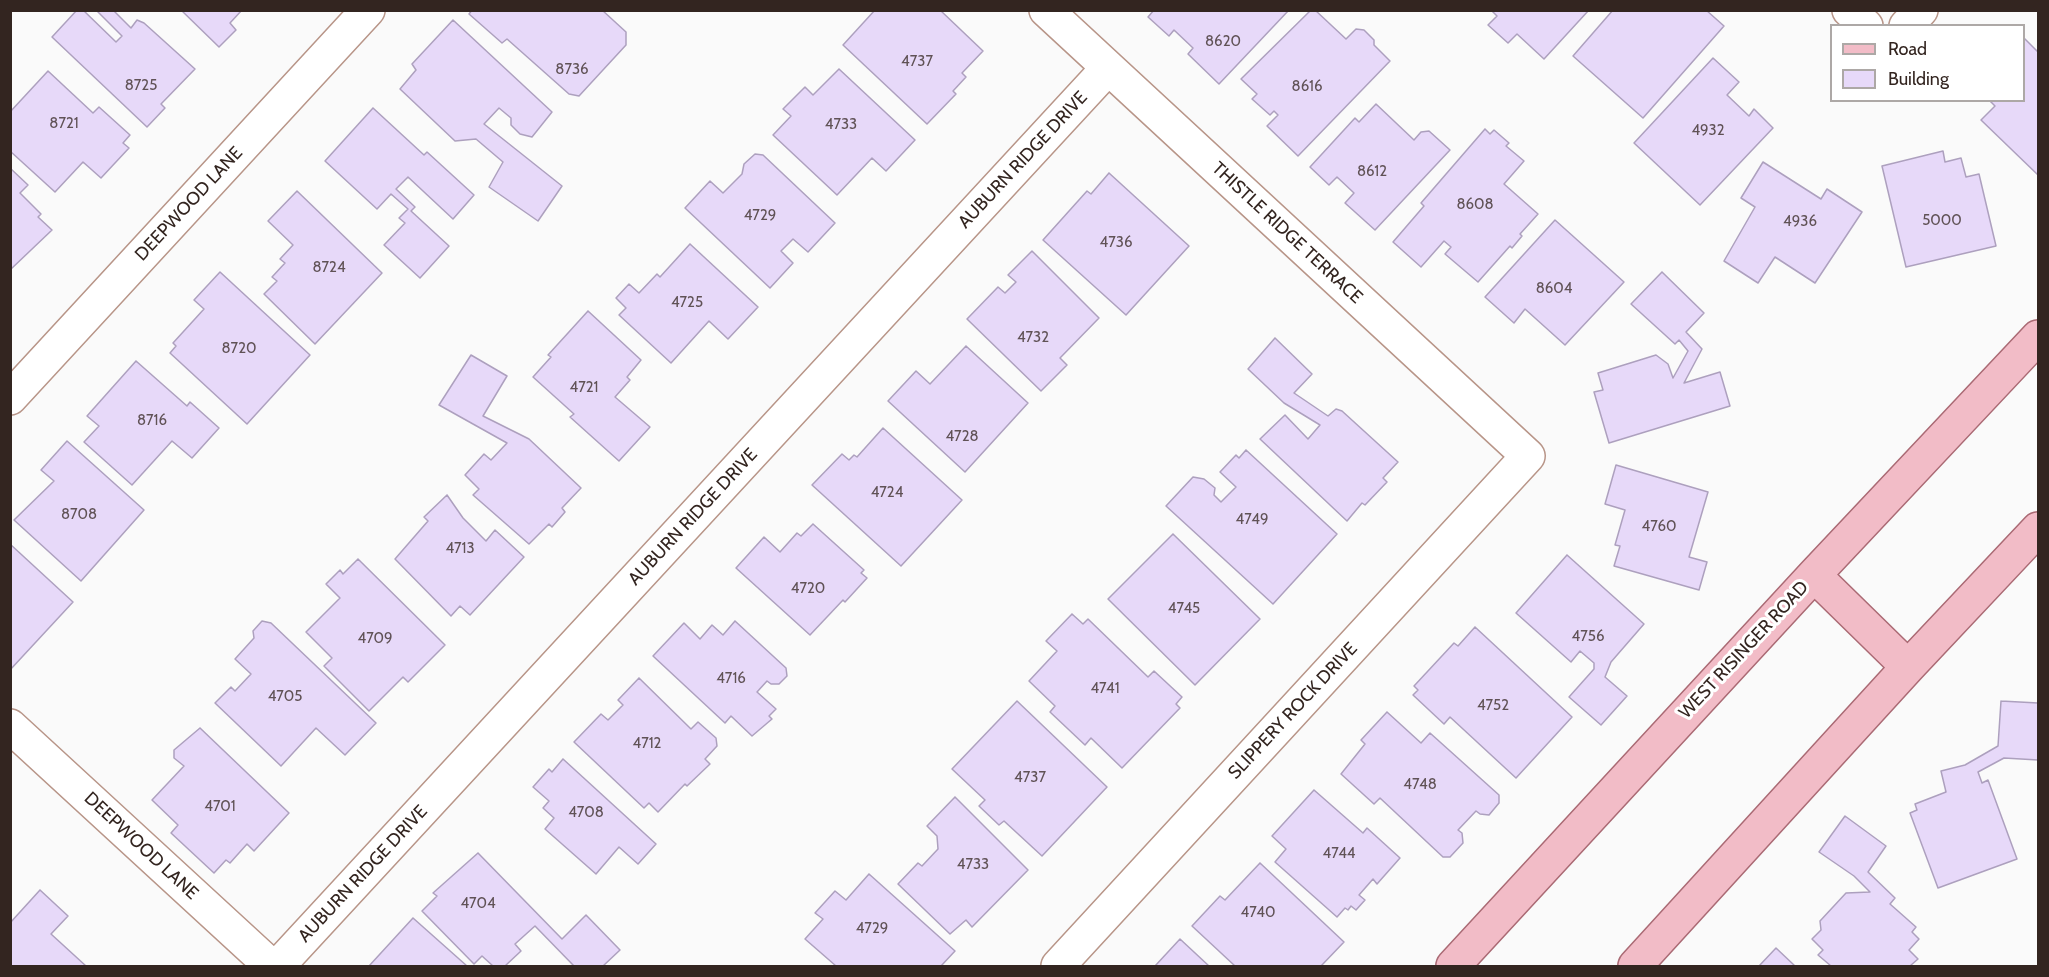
<!DOCTYPE html>
<style>
body{margin:0}
#map{position:relative;width:2049px;height:977px;overflow:hidden;background:#fafafa;font-family:Cabin,sans-serif}
canvas{display:block}
.frame{position:absolute;inset:0;border:12px solid #332520;pointer-events:none}
.legend{position:absolute;left:1830px;top:24px;width:195px;height:78px;box-sizing:border-box;background:#fff;border:2px solid #ada8a6;margin:0;padding:8px 10px;list-style:none;font-size:18px;color:#332520}
.legend li{display:flex;align-items:center;gap:12px;height:30px}
.legend b{width:30px;border:2px solid #ada8a6}
</style>
<div id="map">
<canvas width="2049" height="977"></canvas>
<div class="frame"></div>
<ul class="legend">
<li><b style="height:8px;background:#f2bcc7"></b>Road</li>
<li><b style="height:16px;background:#e7d9f9"></b>Building</li>
</ul>
</div>
<script>
const ctx = document.querySelector('canvas').getContext('2d');
ctx.lineJoin = 'round';
function fill(path, color) { ctx.fillStyle = color; ctx.fill(path, 'evenodd'); }
const shape = rows => new Path2D(rows.map(r => 'M' + r).join(''));
function strokePath(path, color, width, dash) { ctx.strokeStyle = color; ctx.lineWidth = width; ctx.lineCap = dash ? 'butt' : 'round'; ctx.setLineDash(dash || []); ctx.stroke(path); }
function drawText(font, color, halo, rows, align = 'center') {
  ctx.font = font + ' Cabin,sans-serif'; ctx.lineWidth = 6; ctx.setLineDash([]); ctx.textBaseline = 'middle'; ctx.strokeStyle = halo; ctx.fillStyle = color; for (const [text, x, y, turn = 0] of rows) {
    ctx.save(); ctx.translate(x, y); ctx.rotate((+turn || 0) * Math.PI / 180); ctx.textAlign = isNaN(turn) ? turn : align; if (halo) ctx.strokeText(text, 0, 0); ctx.fillText(text, 0, 0); ctx.restore();
  }
}
const building = shape([
 [77,10,83,10,116,42,122,36,96,10,113,10,131,28,137,20,144,23,195,69,161,104,165,108,147,127,52,37,77,10],
 [181,10,242,10,230,23,236,30,219,47,181,10],
 [472,10,602,10,626,32,626,45,579,96,569,94,507,39,502,43,469,14,472,10],
 [875,10,940,10,983,51,962,73,966,77,953,91,956,94,927,124,843,45,875,10],
 [1154,10,1289,10,1219,84,1188,54,1193,48,1174,30,1169,36,1148,17,1154,10],
 [1311,10,1315,10,1346,39,1356,29,1364,30,1374,40,1374,45,1390,61,1298,156,1267,126,1278,115,1274,111,1270,115,1252,99,1257,94,1241,79,1311,10],
 [1491,10,1589,10,1544,59,1517,34,1508,43,1488,25,1497,16,1491,10],
 [1613,10,1706,10,1724,26,1643,118,1573,56,1613,10],
 [453,20,552,112,532,137,520,134,511,125,511,118,499,108,484,124,562,186,538,221,489,187,503,162,476,139,455,141,400,89,416,70,412,64,453,20],
 [2024,38,2038,52,2038,175,1981,120,1995,106,1989,100,2024,100,2024,38],
 [1713,58,1739,82,1727,95,1749,116,1754,109,1773,128,1700,205,1634,143,1713,58],
 [839,69,915,140,886,171,872,158,837,195,773,135,791,116,783,109,805,87,813,95,839,69],
 [48,71,93,113,99,107,130,135,123,143,129,148,101,178,83,162,55,192,10,151,10,112,48,71],
 [1376,104,1414,140,1421,132,1429,131,1450,150,1375,230,1345,203,1354,193,1337,177,1329,185,1310,167,1355,118,1359,122,1376,104],
 [373,108,424,155,427,152,474,195,453,219,408,177,396,189,415,207,411,211,449,246,420,278,384,245,405,223,399,218,408,209,391,194,377,209,325,161,373,108],
 [1485,129,1490,134,1494,130,1509,143,1506,146,1524,161,1504,184,1538,214,1520,234,1522,236,1512,248,1510,246,1478,282,1445,254,1451,247,1444,241,1421,267,1393,242,1424,206,1421,203,1485,129],
 [1943,151,1945,162,1961,158,1966,177,1979,174,1996,246,1906,267,1882,166,1943,151],
 [755,154,763,155,835,223,808,252,793,239,781,251,793,263,770,288,685,208,710,181,723,193,742,174,744,164,755,154],
 [1763,162,1821,199,1827,189,1862,212,1815,283,1775,257,1758,283,1724,261,1755,207,1741,198,1763,162],
 [10,168,28,185,20,193,41,214,38,217,52,230,10,270,10,168],
 [1109,173,1189,246,1126,315,1043,240,1087,191,1091,194,1109,173],
 [297,191,382,273,315,344,264,294,277,281,272,277,285,263,280,259,293,245,268,221,297,191],
 [1555,220,1624,282,1565,345,1525,309,1514,323,1485,297,1555,220],
 [690,244,758,307,728,339,709,321,671,363,619,315,626,308,616,298,629,284,639,293,657,274,660,277,690,244],
 [1032,251,1099,318,1060,358,1067,365,1041,391,967,319,998,287,1005,293,1016,282,1008,275,1032,251],
 [220,272,310,355,247,424,170,353,176,346,173,343,204,309,194,300,220,272],
 [1662,272,1704,313,1686,332,1702,349,1684,383,1720,372,1730,406,1609,443,1594,392,1603,390,1598,373,1656,355,1668,364,1673,378,1688,351,1679,340,1675,344,1631,304,1662,272],
 [588,311,641,360,627,377,630,380,615,397,650,427,619,461,570,417,574,414,533,377,551,357,548,355,588,311],
 [1275,338,1312,374,1294,393,1328,416,1336,409,1342,411,1398,462,1383,478,1387,482,1365,505,1362,503,1347,521,1260,439,1285,415,1308,439,1320,425,1284,403,1248,369,1275,338],
 [966,346,1028,403,965,472,888,401,916,371,930,384,966,346],
 [471,355,507,376,483,416,529,439,581,488,562,508,565,512,552,527,549,524,529,544,473,495,479,489,465,475,484,454,491,460,507,443,439,405,471,355],
 [136,361,187,406,190,402,219,428,192,458,172,441,132,485,84,442,99,426,87,416,136,361],
 [883,428,962,500,901,566,812,485,842,454,849,460,854,455,857,457,883,428],
 [67,441,144,510,81,581,14,520,54,481,41,470,67,441],
 [1246,450,1337,534,1273,604,1166,506,1193,477,1204,479,1215,488,1214,495,1221,502,1236,487,1220,472,1236,455,1239,458,1246,450],
 [1616,465,1708,492,1689,557,1707,562,1699,590,1614,566,1620,546,1615,545,1625,510,1605,504,1616,465],
 [447,495,463,518,486,541,495,530,524,557,470,615,460,606,451,616,395,559,428,521,424,517,447,495],
 [813,524,864,570,861,573,867,578,845,602,843,600,810,635,736,568,764,537,780,552,797,533,801,536,813,524],
 [1173,534,1260,619,1195,685,1108,599,1173,534],
 [10,544,73,602,10,670,10,544],
 [1567,555,1644,624,1611,662,1605,677,1627,696,1601,725,1569,697,1594,669,1594,663,1580,651,1571,662,1516,613,1567,555],
 [358,559,445,645,408,682,403,677,369,711,324,666,332,658,306,632,340,598,326,584,340,570,343,574,358,559],
 [1072,614,1083,624,1088,619,1148,677,1154,671,1182,697,1176,704,1180,708,1122,768,1091,738,1085,745,1050,712,1055,706,1029,681,1057,651,1046,641,1072,614],
 [262,621,271,623,376,723,345,755,316,728,281,766,215,703,231,687,235,691,251,674,235,659,254,638,253,631,262,621],
 [735,621,786,668,787,676,779,684,771,684,767,681,757,692,776,709,769,716,772,719,752,736,731,716,725,723,653,656,684,623,700,639,712,625,723,635,735,621],
 [1475,627,1572,717,1516,778,1450,717,1444,724,1413,695,1418,690,1414,686,1454,643,1458,646,1475,627],
 [639,678,691,729,698,722,716,738,717,746,705,759,710,764,687,786,685,784,658,812,649,803,644,808,574,742,601,714,608,720,623,705,618,700,639,678],
 [1017,701,1107,787,1042,856,1004,821,999,825,979,806,985,800,952,769,1017,701],
 [2001,701,2038,703,2038,760,2004,758,1978,772,1982,783,1988,780,2017,859,1938,888,1910,813,1917,810,1915,804,1946,792,1941,771,1965,765,1998,746,2001,701],
 [1387,712,1421,743,1430,733,1499,795,1499,803,1489,815,1480,814,1476,811,1458,830,1462,833,1463,843,1450,857,1443,857,1380,798,1374,804,1341,774,1365,744,1361,740,1387,712],
 [200,728,289,813,254,851,247,844,230,863,226,860,214,873,171,833,178,825,152,800,184,766,174,758,174,750,200,728],
 [563,759,656,844,638,864,619,847,596,874,545,829,554,818,543,808,549,801,533,787,549,769,552,772,563,759],
 [1314,790,1363,833,1367,828,1400,858,1377,884,1373,879,1359,895,1365,900,1356,910,1351,906,1348,910,1345,908,1337,917,1275,862,1286,849,1272,836,1314,790],
 [955,797,1028,870,972,927,966,920,950,934,898,884,918,863,922,866,938,849,937,836,927,826,955,797],
 [1845,816,1886,846,1868,872,1895,898,1890,904,1916,927,1912,932,1919,939,1909,950,1918,959,1910,966,1831,966,1818,955,1823,950,1812,939,1821,930,1820,921,1846,893,1870,892,1854,876,1819,852,1845,816],
 [478,853,562,939,586,915,620,950,603,966,574,966,535,926,515,944,521,951,505,966,493,966,482,956,474,964,422,911,437,896,433,893,478,853],
 [1260,863,1344,942,1321,966,1235,966,1192,926,1220,896,1225,900,1260,863],
 [869,874,955,951,941,966,836,966,805,939,823,919,815,913,835,891,846,900,869,874],
 [40,890,68,916,51,934,86,966,10,966,10,923,40,890],
 [413,918,467,966,369,966,413,918],
 [1180,939,1209,966,1155,966,1180,939],
 [1776,948,1795,966,1759,966,1776,948]
]);
const minor = shape([
 [1046,10,1528,456,1058,966],
 [1849,10,1866,26],
 [1906,26,1921,10],
 [10,398,368,10],
 [10,726,271,966],
 [278,966,1108,68]
]);
const major = shape([
 [1814,575,1908,667],
 [1453,966,1814,575,2038,337],
 [1635,966,1908,667,2038,529]
]);
const numberNames = [
 ["8620",1223,42],
 ["4737",917,62],
 ["8736",572,70],
 ["8725",141,86],
 ["8616",1307,87],
 ["8721",64,124],
 ["4733",841,125],
 ["4932",1708,131],
 ["8612",1372,172],
 ["8608",1475,205],
 ["4729",760,216],
 ["5000",1942,221],
 ["4936",1800,222],
 ["4736",1116,243],
 ["8724",329,268],
 ["8604",1554,289],
 ["4725",687,303],
 ["4732",1033,338],
 ["8720",239,349],
 ["4721",584,388],
 ["8716",152,421],
 ["4728",962,437],
 ["4724",887,493],
 ["8708",79,515],
 ["4749",1252,520],
 ["4760",1659,527],
 ["4713",460,549],
 ["4720",808,589],
 ["4745",1184,609],
 ["4756",1588,637],
 ["4709",375,639],
 ["4716",731,679],
 ["4741",1105,689],
 ["4705",285,697],
 ["4752",1493,706],
 ["4712",647,744],
 ["4737",1030,778],
 ["4748",1420,785],
 ["4701",220,807],
 ["4708",586,813],
 ["4744",1339,854],
 ["4733",973,865],
 ["4704",478,904],
 ["4740",1258,913],
 ["4729",872,929]
];
const streetNames = [
 ["AUBURN RIDGE DRIVE",1023,160,-47],
 ["DEEPWOOD LANE",189,204,-47],
 ["THISTLE RIDGE TERRACE",1287,233,43],
 ["AUBURN RIDGE DRIVE",693,517,-47],
 ["WEST RISINGER ROAD",1744,650,-47],
 ["SLIPPERY ROCK DRIVE",1293,711,-47],
 ["DEEPWOOD LANE",141,846,43],
 ["AUBURN RIDGE DRIVE",363,874,-47]
];
fill(building, '#e7d9f9');
strokePath(building, '#ada0be', 1.5);
strokePath(minor, '#b89588', 36);
strokePath(major, '#aa6a74', 36);
strokePath(minor, '#fff', 33);
strokePath(major, '#f2bcc7', 33);
drawText('15px', '#605256', null, numberNames);
drawText('18px', '#332520', '#fff', streetNames);
</script>
